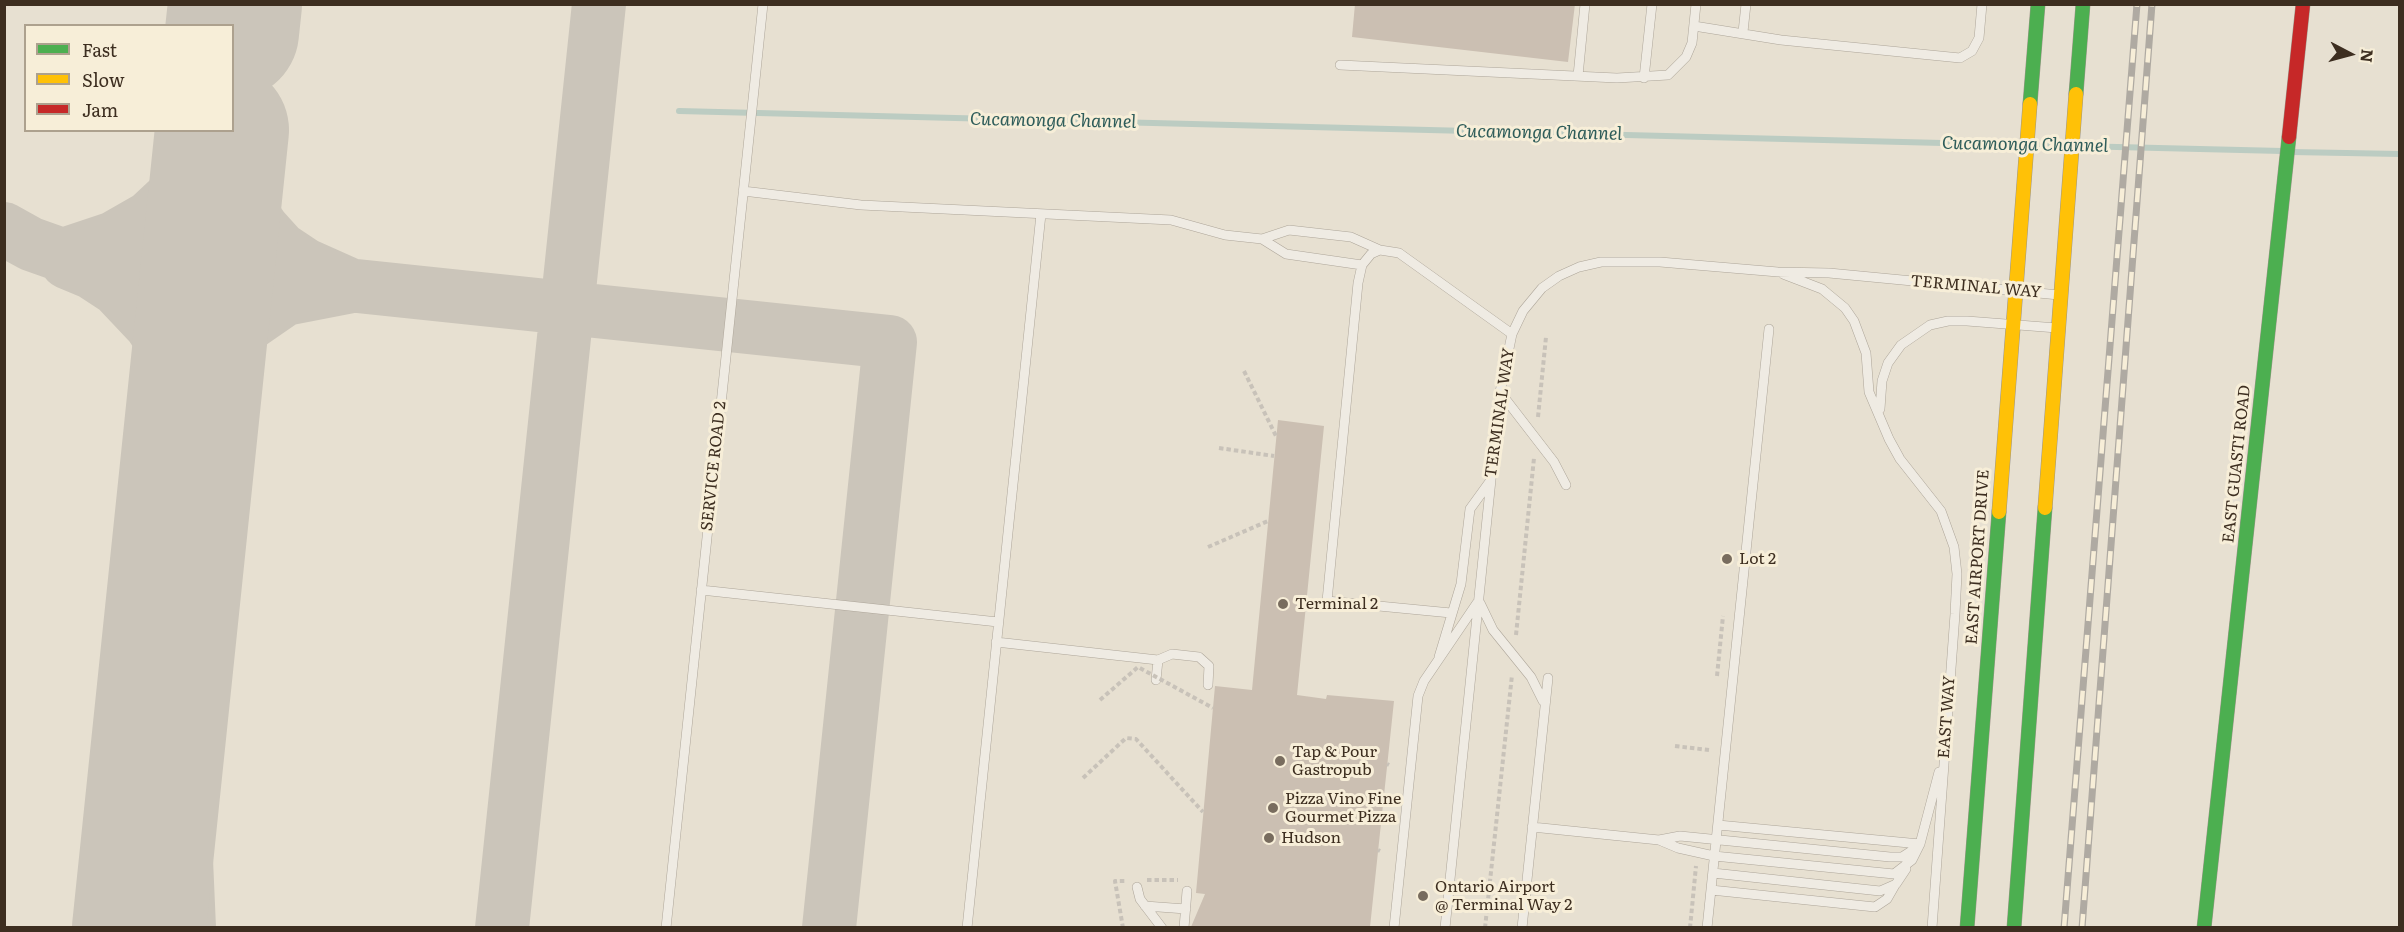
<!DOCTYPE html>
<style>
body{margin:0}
#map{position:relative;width:2404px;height:932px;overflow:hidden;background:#e7e0d1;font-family:Literata,serif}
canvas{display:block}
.frame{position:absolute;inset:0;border:6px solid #3d2e20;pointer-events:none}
.legend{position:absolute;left:24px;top:24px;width:210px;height:108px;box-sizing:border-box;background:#f7eed8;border:2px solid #ada18e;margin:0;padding:8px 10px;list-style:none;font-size:18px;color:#3d2e20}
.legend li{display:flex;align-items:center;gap:12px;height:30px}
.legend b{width:30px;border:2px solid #ada18e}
.north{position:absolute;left:2320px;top:24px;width:60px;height:60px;-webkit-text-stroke:4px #f7eed8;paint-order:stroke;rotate:96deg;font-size:16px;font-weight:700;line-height:24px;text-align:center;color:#3d2e20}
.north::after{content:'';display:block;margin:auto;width:21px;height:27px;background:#3d2e20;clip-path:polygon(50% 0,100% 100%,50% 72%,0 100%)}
</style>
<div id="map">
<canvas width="2404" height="932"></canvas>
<div class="frame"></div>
<ul class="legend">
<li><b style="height:8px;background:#4caf50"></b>Fast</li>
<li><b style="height:8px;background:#ffc107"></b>Slow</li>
<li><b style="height:8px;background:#c62828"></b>Jam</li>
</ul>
<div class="north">N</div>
</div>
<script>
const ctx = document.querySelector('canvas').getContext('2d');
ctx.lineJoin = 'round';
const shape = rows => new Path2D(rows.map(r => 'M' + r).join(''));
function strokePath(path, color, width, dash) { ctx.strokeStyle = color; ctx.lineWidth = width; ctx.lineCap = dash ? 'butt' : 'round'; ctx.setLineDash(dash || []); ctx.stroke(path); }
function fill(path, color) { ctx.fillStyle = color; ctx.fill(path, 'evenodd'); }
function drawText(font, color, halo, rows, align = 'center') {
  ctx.font = font + ' Literata,serif'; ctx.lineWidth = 6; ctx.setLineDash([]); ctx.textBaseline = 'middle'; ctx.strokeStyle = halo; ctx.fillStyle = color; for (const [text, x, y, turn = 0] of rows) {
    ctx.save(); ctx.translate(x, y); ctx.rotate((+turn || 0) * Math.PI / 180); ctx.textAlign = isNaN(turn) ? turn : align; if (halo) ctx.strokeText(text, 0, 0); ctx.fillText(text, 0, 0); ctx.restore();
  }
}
const stream = shape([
 [679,111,2021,145],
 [2031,145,2066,146],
 [2076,146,2282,151],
 [2292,152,2400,154]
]);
const taxiway = shape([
 [4,229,31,244,62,255,890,342,829,928],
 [69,253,114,238,149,218,179,190,193,172,214,130],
 [67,262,91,272,117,289,151,325,167,350,184,399,189,445,182,769,189,928],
 [191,437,210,374,243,328,285,299,352,286,305,265,281,249,262,228,245,203,233,174,228,130],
 [502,928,599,4]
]);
const runway = shape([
 [232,32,235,4],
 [139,928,222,130]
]);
const building = shape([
 [1355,4,1575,4,1568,62,1352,37],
 [1278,420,1324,426,1297,695,1326,699,1327,695,1394,701,1370,927,1191,927,1205,894,1196,893,1215,686,1252,690]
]);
const path = shape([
 [1244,371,1276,436],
 [1538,417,1546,337],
 [1219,448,1274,456],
 [1208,547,1268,521],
 [1516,635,1534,458],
 [1717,676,1723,616],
 [1675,746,1709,750],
 [1387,764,1389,765],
 [1083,778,1126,738,1136,739,1203,812],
 [1378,850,1380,851],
 [1147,880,1178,880],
 [1123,928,1115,881,1127,881],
 [1485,928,1512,675],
 [1690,928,1696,866]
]);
const lane = shape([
 [1694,26,1781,40,1960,58,1972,51,1979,38,1982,4],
 [1743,32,1746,4],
 [1340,65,1617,78,1668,75,1686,57,1692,43,1696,4],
 [1578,76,1585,4],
 [1644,78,1652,4],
 [743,191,861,205,1171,220,1225,235,1262,239],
 [1362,265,1286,254,1262,239,1289,230,1351,237,1380,250],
 [1783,274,1822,289,1845,308,1854,321,1866,353,1869,392,1889,439,1900,459,1941,511,1954,547,1957,574,1955,614,1932,928],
 [1500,392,1554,462,1566,485],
 [1880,409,1882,381,1888,363,1901,345,1930,325,1948,321,1967,321,2057,328],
 [701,590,998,622],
 [1480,603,1493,630,1531,677,1543,701],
 [1451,613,1327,601,1358,283,1362,265,1371,254,1380,250,1399,253,1512,334],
 [996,642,1158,660],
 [1439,657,1461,584,1470,509,1491,480],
 [1156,680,1158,660,1172,654,1199,657,1209,666,1208,685],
 [1718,825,1920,844],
 [1532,827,1659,840,1678,848,1714,856,1894,874,1912,860,1920,844,1939,772],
 [1659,840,1680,836,1890,857,1902,857,1916,848],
 [1713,873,1880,891,1896,884,1906,869],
 [1137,887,1140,899,1162,928],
 [1711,890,1875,907,1887,899,1895,885],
 [1145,906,1186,909],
 [666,928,763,4],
 [967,928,1041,214],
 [1184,928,1187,891],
 [1394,928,1418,696,1424,681,1477,603],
 [1445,928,1500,392,1512,334,1523,311,1542,288,1559,276,1579,267,1601,262,1660,262,1778,272,1829,273,2059,295],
 [1522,928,1548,678],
 [1707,928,1769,329]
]);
const fast = shape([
 [2076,94,2083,4],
 [2030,104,2038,4],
 [1967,928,1999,512],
 [2014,928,2045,508],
 [2204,928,2289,137]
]);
const slow = shape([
 [2045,508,2076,94],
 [1999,512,2030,104]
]);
const jam = shape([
 [2289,137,2303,4]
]);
const rail = shape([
 [2064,928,2137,4],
 [2082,928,2152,4]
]);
const pathBridge = shape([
 [1100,700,1138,667,1213,708]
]);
const markers = [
 [1727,559,6,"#786c5e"],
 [1283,604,6,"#786c5e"],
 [1280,761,6,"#786c5e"],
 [1273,808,6,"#786c5e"],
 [1269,838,6,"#786c5e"],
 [1423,896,6,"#786c5e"]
];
const streetNames = [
 ["TERMINAL WAY",1976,287,5],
 ["TERMINAL WAY",1500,413,-82],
 ["EAST GUASTI ROAD",2237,464,-84],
 ["SERVICE ROAD 2",714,466,-84],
 ["EAST AIRPORT DRIVE",1978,557,-86],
 ["EAST WAY",1947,717,-86]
];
const poiNames = [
 ["Lot 2",1739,559],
 ["Terminal 2",1295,604],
 ["Tap & Pour",1292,752],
 ["Gastropub",1292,770],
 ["Pizza Vino Fine",1285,799],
 ["Gourmet Pizza",1285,817],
 ["Hudson",1281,838],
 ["Ontario Airport",1435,887],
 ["@ Terminal Way 2",1435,905]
];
const waterNames = [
 ["Cucamonga Channel",1053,121,1],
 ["Cucamonga Channel",1539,133,1],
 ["Cucamonga Channel",2025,145,1]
];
strokePath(stream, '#bcccc2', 6);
strokePath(taxiway, '#cbc5ba', 54);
strokePath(runway, '#cbc5ba', 134);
fill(building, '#cbbfb2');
strokePath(lane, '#ada599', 10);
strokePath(fast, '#9c958a', 15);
strokePath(slow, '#9c958a', 15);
strokePath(jam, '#9c958a', 15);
strokePath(path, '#c8c2b9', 4, [4.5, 3]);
strokePath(lane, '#efebe3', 9);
strokePath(fast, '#4caf50', 14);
strokePath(slow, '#ffc107', 14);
strokePath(jam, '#c62828', 14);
strokePath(rail, '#afaaa2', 7);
strokePath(rail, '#f7eed8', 4.5, [14]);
strokePath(pathBridge, '#c8c2b9', 4, [4.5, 3]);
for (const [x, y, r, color] of markers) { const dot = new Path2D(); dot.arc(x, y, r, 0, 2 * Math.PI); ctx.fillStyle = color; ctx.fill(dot); strokePath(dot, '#f7eed8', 2); }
drawText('16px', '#3d2e20', '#f7eed8', streetNames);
drawText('16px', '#3d2e20', '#f7eed8', poiNames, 'left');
drawText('italic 18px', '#2f5d5a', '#f7eed8', waterNames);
</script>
